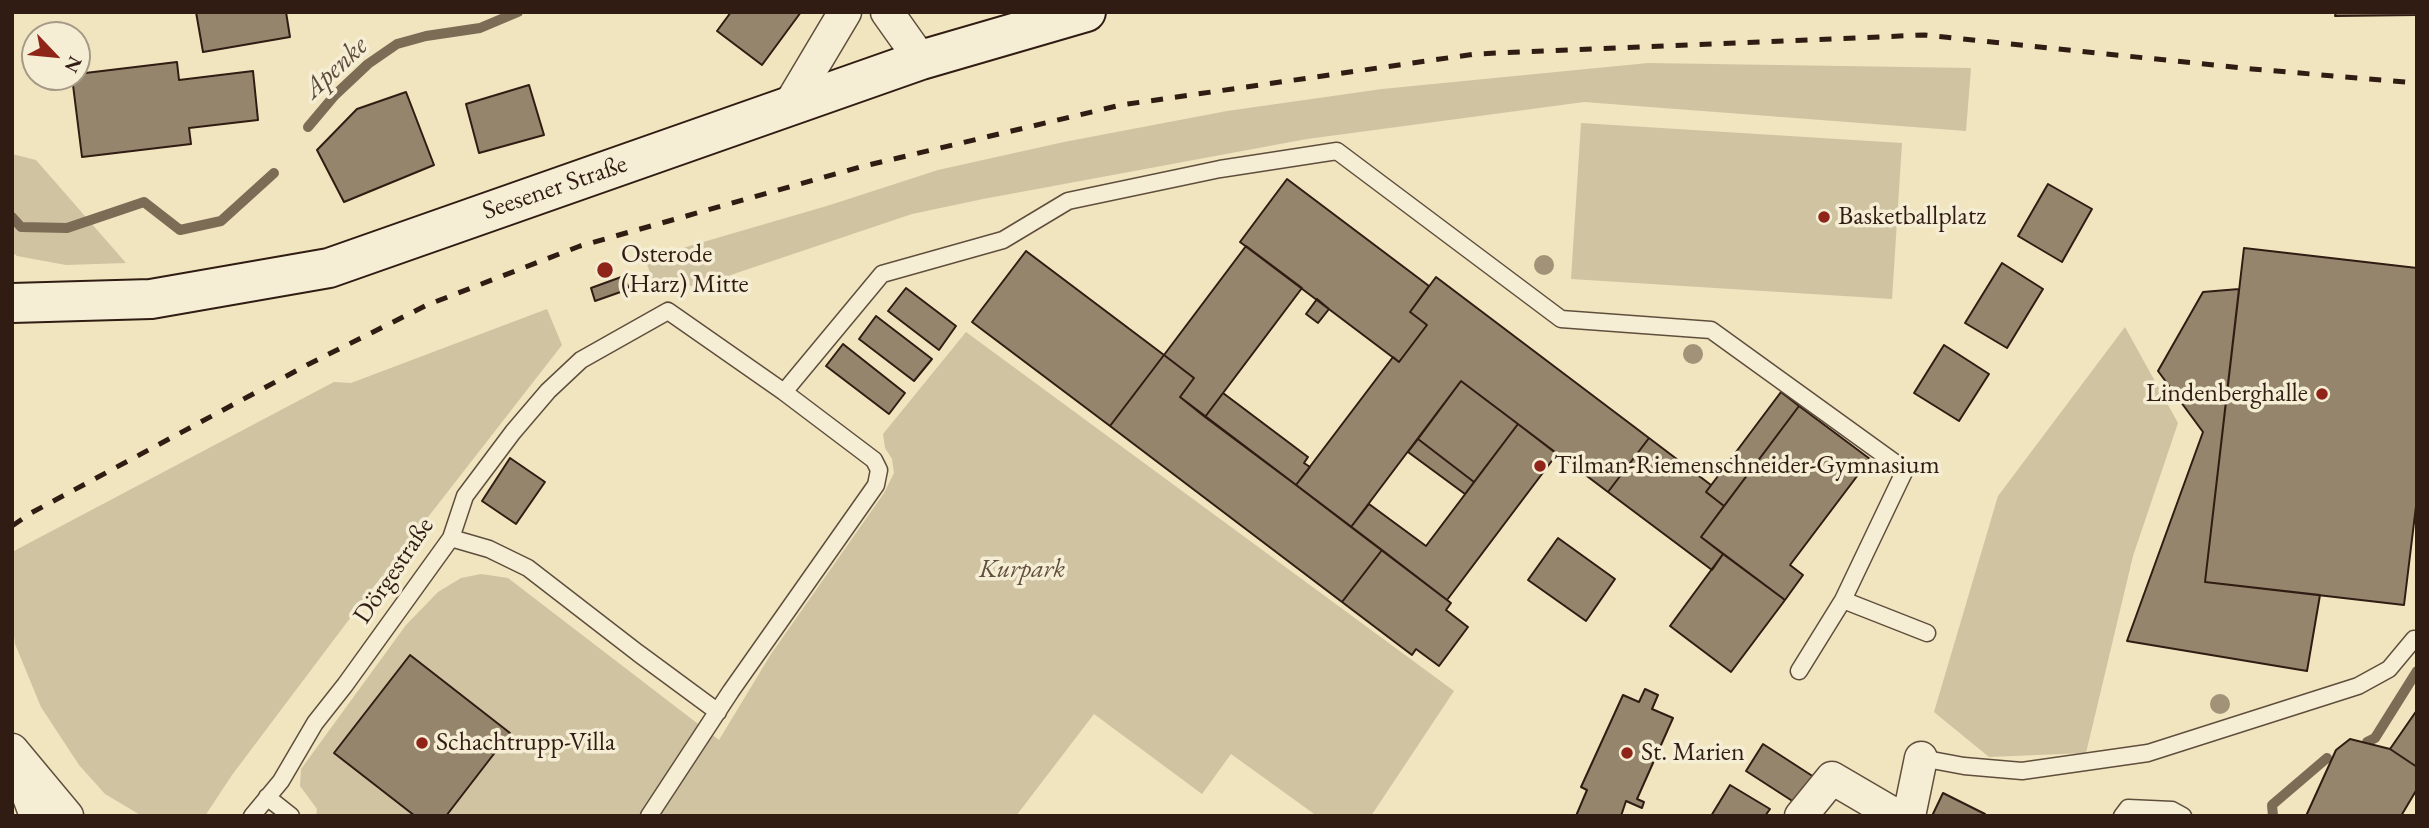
<!DOCTYPE html>
<meta charset="utf-8">
<style>
body{margin:0}
#map{position:relative;width:2429px;height:828px;overflow:hidden;background:#f0e5bf;font-family:"EB Garamond",serif}
canvas{display:block}
.frame{position:absolute;inset:0;border:14px solid #301c12;pointer-events:none}
.north{position:absolute;left:21px;top:21px;width:70px;height:70px;box-sizing:border-box;background:#f5eed5;border:2px solid #a69a87;border-radius:50%;rotate:116deg;font-size:19px;font-weight:700;line-height:28px;text-align:center;color:#301c12}
.north::after{content:'';display:block;margin:auto;width:24px;height:32px;background:#8f2418;clip-path:polygon(50% 0,100% 100%,50% 72%,0 100%)}
</style>
<div id="map">
<canvas width="2429" height="828"></canvas>
<div class="frame"></div>
<div class="north">N</div>
</div>
<script>
const ctx = document.querySelector('canvas').getContext('2d');
ctx.lineJoin = 'round';
function fill(path, color) { ctx.fillStyle = color; ctx.fill(path, 'evenodd'); }
const shape = rows => new Path2D(rows.map(r => 'M' + r).join(''));
function strokePath(path, color, width, dash) { ctx.strokeStyle = color; ctx.lineWidth = width; ctx.lineCap = dash ? 'butt' : 'round'; ctx.setLineDash(dash || []); ctx.stroke(path); }
function drawText(font, color, halo, rows, align = 'center') {
  ctx.font = font + ' "EB Garamond",serif'; ctx.lineWidth = 7; ctx.setLineDash([]); ctx.textBaseline = 'middle'; ctx.strokeStyle = halo; ctx.fillStyle = color; for (const [text, x, y, turn = 0] of rows) {
    ctx.save(); ctx.translate(x, y); ctx.rotate((+turn || 0) * Math.PI / 180); ctx.textAlign = isNaN(turn) ? turn : align; if (halo) ctx.strokeText(text, 0, 0); ctx.fillText(text, 0, 0); ctx.restore();
  }
}
const green = shape([
 [1648,63,1971,68,1966,131,1584,102,1307,139,983,199,912,214,701,285,656,289,645,259,830,205,938,170,1064,142,1227,111,1382,89],
 [1581,123,1902,143,1892,299,1571,279],
 [12,154,36,160,126,263,66,265,17,256,12,252],
 [547,309,562,345,372,589,232,775,205,816,142,816,105,794,79,765,41,707,15,644,12,619,12,552,334,382,351,383],
 [2125,327,2178,423,2133,556,2086,753,1989,757,1934,712,1998,496],
 [966,332,1454,691,1371,816,1317,816,1231,754,1202,794,1094,714,1016,816,316,816,317,809,300,786,301,769,406,625,438,592,461,578,481,574,508,578,719,740,771,654,884,493,894,473,892,459,885,448,883,434]
]);
const stream = shape([
 [308,127,335,95,368,64,397,44,426,36,480,28,518,12],
 [12,217,21,227,67,228,144,202,180,230,221,221,274,173],
 [2367,742,2375,738,2417,671],
 [2273,816,2272,805,2327,758]
]);
const building = shape([
 [196,12,286,12,290,37,203,52,196,12],
 [731,12,801,12,762,65,717,31,731,12],
 [2336,12,2417,12,2417,15,2335,16,2336,12],
 [177,62,179,80,253,71,258,120,189,128,191,144,82,157,72,77,77,77,77,74,177,62],
 [529,85,544,135,479,153,466,104,529,85],
 [406,92,434,165,344,202,317,150,357,109,406,92],
 [1287,179,1429,286,1410,312,1427,325,1399,362,1240,242,1287,179],
 [2048,184,2092,209,2062,262,2018,236,2048,184],
 [1246,246,1302,288,1205,417,1180,397,1194,378,1164,355,1246,246],
 [2244,248,2417,268,2417,498,2404,605,2205,582,2244,248],
 [1026,251,1164,355,1110,426,972,322,1026,251],
 [2002,263,2043,289,2007,348,1965,323,2002,263],
 [624,276,629,289,595,301,591,288,624,276],
 [1436,277,1649,438,1608,492,1461,381,1351,527,1296,485,1393,357,1399,362,1427,325,1410,312,1436,277],
 [906,288,956,326,939,350,888,311,906,288],
 [2239,289,2205,582,2320,595,2307,671,2127,641,2203,432,2158,371,2203,292,2239,289],
 [1317,299,1329,309,1318,323,1306,314,1317,299],
 [876,316,932,359,914,381,859,339,876,316],
 [843,344,905,393,889,414,826,366,843,344],
 [1944,345,1989,374,1959,421,1914,393,1944,345],
 [1164,355,1194,378,1180,397,1382,550,1342,602,1110,426,1164,355],
 [1461,381,1518,424,1474,482,1418,439,1461,381],
 [1781,392,1799,406,1724,506,1706,492,1781,392],
 [1223,393,1308,457,1304,463,1310,467,1296,485,1205,417,1223,393],
 [1799,406,1870,459,1790,565,1803,575,1785,600,1701,537,1799,406],
 [1518,424,1557,454,1447,600,1351,527,1369,504,1426,546,1518,424],
 [1649,438,1711,485,1706,492,1724,506,1701,537,1723,554,1712,570,1608,492,1649,438],
 [1418,439,1474,482,1465,494,1408,452,1418,439],
 [510,458,545,482,516,524,482,501,510,458],
 [1558,538,1615,579,1586,621,1528,580,1558,538],
 [1382,550,1451,603,1446,610,1468,627,1439,666,1416,649,1412,655,1342,602,1382,550],
 [1723,554,1785,600,1731,672,1670,626,1723,554],
 [385,575,392,581,381,595,375,590,385,575],
 [410,655,510,733,446,816,415,816,334,753,410,655],
 [1645,689,1658,695,1652,709,1673,718,1637,799,1644,802,1642,808,1626,801,1621,816,1576,816,1587,790,1581,787,1623,695,1639,702,1645,689],
 [2417,710,2417,767,2390,749,2417,710],
 [2350,739,2390,749,2417,767,2417,789,2401,816,2306,816,2336,750,2350,739],
 [1763,744,1814,777,1797,804,1746,771,1763,744],
 [1730,785,1770,809,1765,816,1711,816,1730,785],
 [1943,793,1985,814,1984,816,1932,816,1943,793]
]);
const lane = shape([
 [784,392,882,274,1003,240,1068,201,1220,169,1337,151,1561,319,1711,330,1905,470,1843,600,1799,671],
 [451,538,489,549,528,568,638,653,718,712],
 [1843,600,1927,633],
 [1921,758,1964,766,2022,771,2148,753,2358,686,2389,669,2414,639],
 [267,797,291,816],
 [252,816,281,781,315,723,345,685,451,538,465,496,513,432,548,391,581,360,668,311,784,392,874,460,879,470,876,485,731,691,649,816],
 [2122,816,2128,808,2172,810,2183,816]
]);
const street = shape([
 [887,12,921,60],
 [789,106,845,12],
 [12,750,67,816],
 [19,770,36,816],
 [1801,816,1832,778,1897,816],
 [1909,816,1921,758]
]);
const secondary = shape([
 [12,303,151,299,329,268,921,60,1086,12]
]);
const rail = shape([
 [12,526,31,513,307,365,427,305,580,246,860,167,1121,105,1475,54,1924,35,2252,69,2417,83]
]);
const trees = [
 [1544,265],
 [1693,354],
 [2220,704]
];
const markers = [
 [1824,217,7,"#8f2418"],
 [605,270,9,"#8f2418"],
 [2322,394,7,"#8f2418"],
 [1540,466,7,"#8f2418"],
 [422,743,7,"#8f2418"],
 [1627,753,7,"#8f2418"]
];
const streetNames = [
 ["Seesener Straße",555,188,-19],
 ["Dörgestraße",394,571,-56]
];
const poiNames = [
 ["Basketballplatz",1838,217],
 ["Osterode",621,255],
 ["(Harz) Mitte",621,285],
 ["Lindenberghalle",2308,394,"right"],
 ["Tilman-Riemenschneider-Gymnasium",1554,466],
 ["Schachtrupp-Villa",436,743],
 ["St. Marien",1641,753]
];
const parkNames = [
 ["Kurpark",1022,570]
];
const waterNames = [
 ["Apenke",336,68,-43]
];
fill(green, '#cfc3a2');
strokePath(stream, '#7c6c56', 10);
fill(building, '#94856c');
strokePath(building, '#301c12', 2);
strokePath(lane, '#604e3d', 19);
strokePath(street, '#604e3d', 35);
strokePath(secondary, '#301c12', 42);
strokePath(lane, '#f5eed5', 16);
strokePath(street, '#f5eed5', 32);
strokePath(secondary, '#f5eed5', 38);
strokePath(rail, '#301c12', 5, [12, 12]);
ctx.fillStyle = '#a19278';
for (const [x, y] of trees) { ctx.beginPath(); ctx.arc(x, y, 10, 0, 2 * Math.PI); ctx.fill(); }
for (const [x, y, r, color] of markers) { const dot = new Path2D(); dot.arc(x, y, r, 0, 2 * Math.PI); ctx.fillStyle = color; ctx.fill(dot); strokePath(dot, '#f5eed5', 2.5); }
drawText('26px', '#301c12', '#f5eed5', streetNames);
drawText('26px', '#301c12', '#f5eed5', poiNames, 'left');
drawText('italic 26px', '#604e3d', '#f5eed5', parkNames);
drawText('italic 28px', '#5c4b3a', '#f5eed5', waterNames);
</script>
